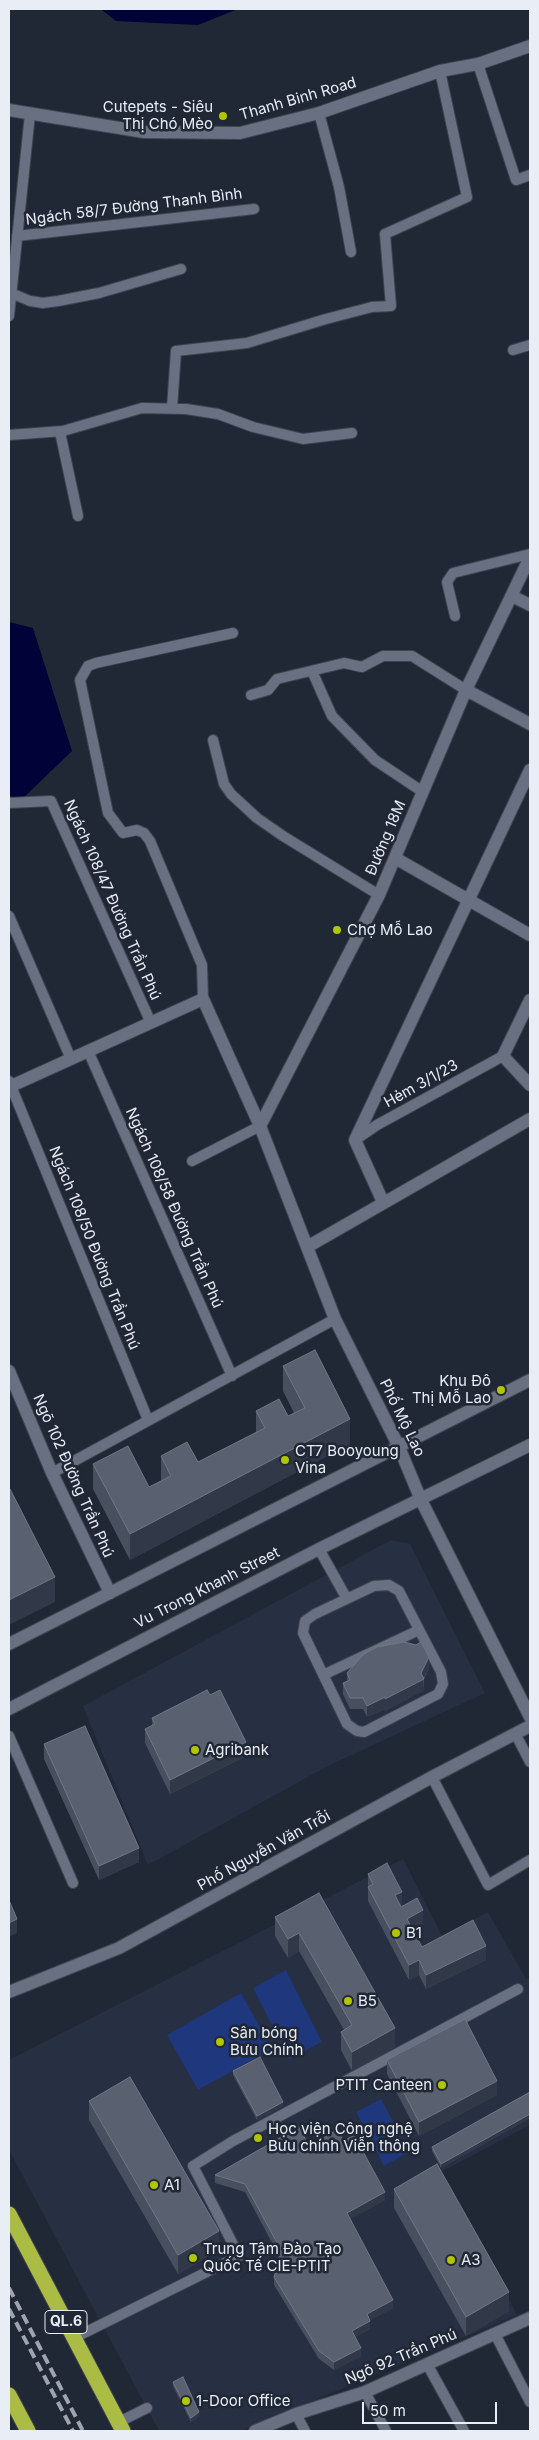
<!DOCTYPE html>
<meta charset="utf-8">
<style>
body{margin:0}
#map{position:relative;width:539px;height:2440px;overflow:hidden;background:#202735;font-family:Inter,sans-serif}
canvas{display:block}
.frame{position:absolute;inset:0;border:10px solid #e8edf6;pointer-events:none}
.scale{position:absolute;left:362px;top:2402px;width:135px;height:22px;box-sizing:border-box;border:2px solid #e8edf6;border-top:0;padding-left:6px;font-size:15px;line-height:18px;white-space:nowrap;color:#e8edf6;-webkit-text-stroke:4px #202735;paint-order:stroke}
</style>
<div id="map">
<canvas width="539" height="2440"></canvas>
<div class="frame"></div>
<div class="scale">50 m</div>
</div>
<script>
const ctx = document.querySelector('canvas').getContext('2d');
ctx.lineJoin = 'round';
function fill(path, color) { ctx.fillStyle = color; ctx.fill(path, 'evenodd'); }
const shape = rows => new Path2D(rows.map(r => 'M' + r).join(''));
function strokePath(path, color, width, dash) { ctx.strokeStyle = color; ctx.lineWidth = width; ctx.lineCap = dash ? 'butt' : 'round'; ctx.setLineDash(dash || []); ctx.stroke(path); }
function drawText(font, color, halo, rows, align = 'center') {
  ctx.font = font + ' Inter,sans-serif'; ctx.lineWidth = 5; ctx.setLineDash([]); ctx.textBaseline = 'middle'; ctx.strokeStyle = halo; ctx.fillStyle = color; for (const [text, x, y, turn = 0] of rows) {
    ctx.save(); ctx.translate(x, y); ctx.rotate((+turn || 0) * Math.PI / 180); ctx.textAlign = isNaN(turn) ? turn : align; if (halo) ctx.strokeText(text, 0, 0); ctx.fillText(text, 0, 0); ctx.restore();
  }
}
const built = shape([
 [391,1540,410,1544,485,1693,326,1767,148,1865,83,1706],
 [403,1859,442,1936,488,1912,526,1979,530,1977,530,2125,441,2172,517,2315,241,2431,159,2431,9,2150,9,2060]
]);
const green = shape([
 [286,1970,322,2042,289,2059,253,1988],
 [241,1993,272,2049,198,2090,167,2035],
 [381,2099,409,2152,384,2166,356,2112]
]);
const water = shape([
 [101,9,238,9,198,25,116,21],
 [9,622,33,628,72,751,20,801,9,795]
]);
const lane = shape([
 [478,64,516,180,530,175],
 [319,113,339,187,351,252],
 [17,236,254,209],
 [11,293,30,301,43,303,58,301,99,293,181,269],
 [9,316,30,114],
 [513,350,530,345],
 [172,408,176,351,247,343,326,319,372,307,391,306,385,234,467,197,440,71],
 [60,432,78,516],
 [9,435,63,431,142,408,186,409,218,414,253,427,303,439,352,433],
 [455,616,447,582,453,573,530,554],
 [312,671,332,716,375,760,423,792],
 [251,695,268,690,277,679,344,663,362,667,383,656,412,656,466,690],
 [213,740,224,784,231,794,257,818,283,836,379,895],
 [9,803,51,801,151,1023],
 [9,916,71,1059],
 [203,999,202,965,150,841,144,833,137,830,123,833,108,813,80,680,88,666,96,663,233,633],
 [89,1053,232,1376],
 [9,1081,148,1420],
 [355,1140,377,1125,503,1056],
 [192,1161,260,1126],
 [52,1473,335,1319],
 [319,1549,347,1599],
 [389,1585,399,1591,441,1672,443,1684,438,1694,364,1732,357,1731,347,1724,303,1633,305,1621,315,1614,374,1586,389,1585],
 [323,1675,419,1630],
 [516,1735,530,1762],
 [9,1736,73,1883],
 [432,1777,488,1885,530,1860],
 [495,2334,530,2402],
 [74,2338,239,2256,193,2166,233,2141,518,1989],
 [427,2364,464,2431],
 [365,2392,386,2431],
 [296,2414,305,2431],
 [119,2422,147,2408]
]);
const street = shape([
 [512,596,530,605],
 [466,690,530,724],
 [395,858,530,935],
 [530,1000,503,1056,530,1085],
 [9,1087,203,999,260,1126,335,1319,399,1447,421,1500,530,1717],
 [260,1126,379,895,466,690,530,557],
 [383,1202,355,1140,530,770],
 [307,1247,530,1119],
 [9,1371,52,1473,110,1593],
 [9,1992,119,1948,432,1777,530,1726],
 [255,2431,296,2414,365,2392,530,2318]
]);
const secondary = shape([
 [9,110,144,132,240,133,319,113,440,71,478,64,530,46],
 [9,1644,530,1380],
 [9,1709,319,1549,530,1445]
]);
const highway = shape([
 [9,2214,123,2431],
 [9,2395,28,2431]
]);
const rail = shape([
 [9,2288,83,2431],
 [9,2309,73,2431]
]);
const wall = shape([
 [283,1366,350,1444,130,1560,93,1489,93,1464,149,1487,161,1481,161,1456,198,1462,256,1432,256,1411,288,1416,294,1413,283,1391],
 [429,1668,424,1679,424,1690,385,1711,385,1709,367,1717,363,1709,350,1709,343,1694,343,1683,347,1681,347,1673],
 [152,1718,246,1756,170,1794,145,1743,145,1729,152,1726],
 [44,1744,139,1862,99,1880,44,1759],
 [368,1874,423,1924,413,1930,422,1947,486,1960,426,1989,419,1975,409,1980,368,1901],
 [319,1893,395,2047,352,2071,341,2050,341,2032,344,2030,299,1951,288,1958,275,1936,275,1917],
 [387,2060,497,2095,419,2136,387,2074],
 [233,2071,283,2106,257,2120,233,2075],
 [530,2092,530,2118,441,2168,432,2151,432,2147],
 [89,2101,219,2250,178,2274,89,2120],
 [344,2141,385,2200,350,2219,393,2308,370,2320,370,2329,355,2337,361,2356,334,2370,319,2359,274,2285,274,2277,279,2256,245,2192,215,2183,215,2175,309,2146],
 [394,2189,509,2311,466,2336,394,2208],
 [173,2382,199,2416,191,2422,173,2386]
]);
const shadedWall = shape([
 [350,1419,350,1444,130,1560,130,1534],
 [55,1577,55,1602,9,1625,9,1600],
 [429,1657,429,1668,423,1679,424,1690,385,1711,385,1699,421,1673],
 [385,1697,385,1709,367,1717,367,1706],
 [246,1742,246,1756,170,1794,170,1780],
 [139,1848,139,1862,99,1880,99,1866],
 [402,1892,402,1906,395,1910,395,1895],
 [423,1910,423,1924,407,1933,407,1919],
 [17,1919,17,1933,9,1937,9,1923],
 [299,1933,299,1951,288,1958,288,1939],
 [486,1946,486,1960,426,1989,426,1975],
 [419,1960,419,1975,409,1980,409,1965],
 [395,2028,395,2047,352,2071,352,2052],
 [497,2081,497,2095,419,2136,419,2122],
 [283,2102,283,2106,257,2120,257,2116],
 [530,2114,530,2118,441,2168,441,2164],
 [385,2192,385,2200,347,2221,347,2213],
 [219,2231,219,2250,178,2274,178,2255],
 [509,2292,509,2311,466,2336,466,2317],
 [393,2300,393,2308,367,2322,367,2314],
 [370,2321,370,2329,352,2338,352,2331],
 [361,2348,361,2356,334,2370,334,2362],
 [199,2412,199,2416,191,2422,191,2418]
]);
const building = shape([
 [315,1350,350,1419,130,1534,93,1464,128,1446,149,1487,171,1476,161,1456,187,1442,198,1462,265,1428,256,1411,279,1399,288,1416,305,1408,283,1366,315,1350],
 [9,1489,10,1489,55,1577,9,1600,9,1489],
 [404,1642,416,1645,421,1642,429,1657,421,1673,424,1679,385,1699,385,1697,367,1706,363,1698,350,1698,343,1683,350,1680,347,1673,364,1654,377,1647,404,1642],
 [207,1690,210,1695,220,1690,246,1742,170,1780,145,1729,155,1724,152,1718,207,1690],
 [85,1726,139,1848,99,1866,44,1744,85,1726],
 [387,1863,402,1892,395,1895,401,1907,417,1898,423,1910,407,1919,422,1947,473,1920,486,1946,426,1975,419,1960,409,1965,368,1887,373,1884,368,1874,387,1863],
 [319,1893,395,2028,352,2052,341,2032,352,2025,299,1933,288,1939,275,1917,319,1893],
 [9,1900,17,1919,9,1923,9,1900],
 [465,2019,497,2081,419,2122,387,2060,465,2019],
 [260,2057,283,2102,257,2116,233,2071,260,2057],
 [130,2077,219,2231,178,2255,89,2101,130,2077],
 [530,2092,530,2114,441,2164,432,2147,530,2092],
 [299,2127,309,2146,337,2130,344,2141,354,2135,385,2192,347,2213,393,2300,367,2314,370,2321,352,2331,361,2348,334,2362,319,2351,274,2277,281,2250,245,2184,215,2175,299,2127],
 [437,2164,509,2292,466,2317,394,2189,437,2164],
 [183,2377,199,2412,191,2418,173,2382,183,2377]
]);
const markers = [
 [223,116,5,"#b1c500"],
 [337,930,5,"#b1c500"],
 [501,1390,5,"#b1c500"],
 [285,1460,5,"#b1c500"],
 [195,1750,5,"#b1c500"],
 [396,1933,5,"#b1c500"],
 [348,2001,5,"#b1c500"],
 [220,2042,5,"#b1c500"],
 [442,2085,5,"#b1c500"],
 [258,2138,5,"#b1c500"],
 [154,2185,5,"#b1c500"],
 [193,2258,5,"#b1c500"],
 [451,2260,5,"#b1c500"],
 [186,2401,5,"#b1c500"]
];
const shields = [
 [66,2322,42]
];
const shieldNames = [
 ["QL.6",66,2322]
];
const streetNames = [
 ["Thanh Binh Road",298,99,-16],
 ["Ngách 58/7 Đường Thanh Bình",134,207,-7],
 ["Đường 18M",386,838,-67],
 ["Ngách 108/47 Đường Trần Phú",112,900,66],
 ["Hẻm 3/1/23",421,1084,-29],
 ["Ngách 108/58 Đường Trần Phú",174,1208,66],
 ["Ngách 108/50 Đường Trần Phú",94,1248,68],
 ["Phố Mộ Lao",402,1418,64],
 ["Ngõ 102 Đường Trần Phú",73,1476,66],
 ["Vu Trong Khanh Street",207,1588,-27],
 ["Phố Nguyễn Văn Trỗi",264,1851,-29],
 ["Ngõ 92 Trần Phú",401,2357,-23]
];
const poiNames = [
 ["Cutepets - Siêu",213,107,"right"],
 ["Thị Chó Mèo",213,124,"right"],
 ["Chợ Mỗ Lao",347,930],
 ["Khu Đô",491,1381,"right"],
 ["Thị Mỗ Lao",491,1398,"right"],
 ["CT7 Booyoung",295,1451],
 ["Vina",295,1468],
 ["Agribank",205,1750],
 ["B1",406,1933],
 ["B5",358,2001],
 ["Sân bóng",230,2033],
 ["Bưu Chính",230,2050],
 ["PTIT Canteen",432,2085,"right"],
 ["Học viện Công nghệ",268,2129],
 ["Bưu chính Viễn thông",268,2146],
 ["A1",164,2185],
 ["Trung Tâm Đào Tạo",203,2249],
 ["Quốc Tế CIE-PTIT",203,2266],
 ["A3",461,2260],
 ["1-Door Office",196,2401]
];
fill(built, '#272f43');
fill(green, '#1e377d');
fill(water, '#010338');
strokePath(lane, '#3f4450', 12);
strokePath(street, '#3f4450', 14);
strokePath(secondary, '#3f4450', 14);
strokePath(highway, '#3f4450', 17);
strokePath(lane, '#687081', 10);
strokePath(street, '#687081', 12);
strokePath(secondary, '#687081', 12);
strokePath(highway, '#abbc45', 15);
strokePath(rail, '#9fa4af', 4, [10, 5]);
fill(wall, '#484f5e');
fill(shadedWall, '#313847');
fill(building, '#59606f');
strokePath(building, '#707684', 1);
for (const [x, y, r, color] of markers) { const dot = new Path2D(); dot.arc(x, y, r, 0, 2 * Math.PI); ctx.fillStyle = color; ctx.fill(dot); strokePath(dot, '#202735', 2); }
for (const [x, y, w] of shields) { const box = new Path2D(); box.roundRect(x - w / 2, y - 11.5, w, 23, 4); ctx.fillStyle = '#202735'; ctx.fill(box); strokePath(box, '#e8edf6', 1); }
drawText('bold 14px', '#e8edf6', null, shieldNames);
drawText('15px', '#e8edf6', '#202735', streetNames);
drawText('15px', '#e8edf6', '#202735', poiNames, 'left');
</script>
